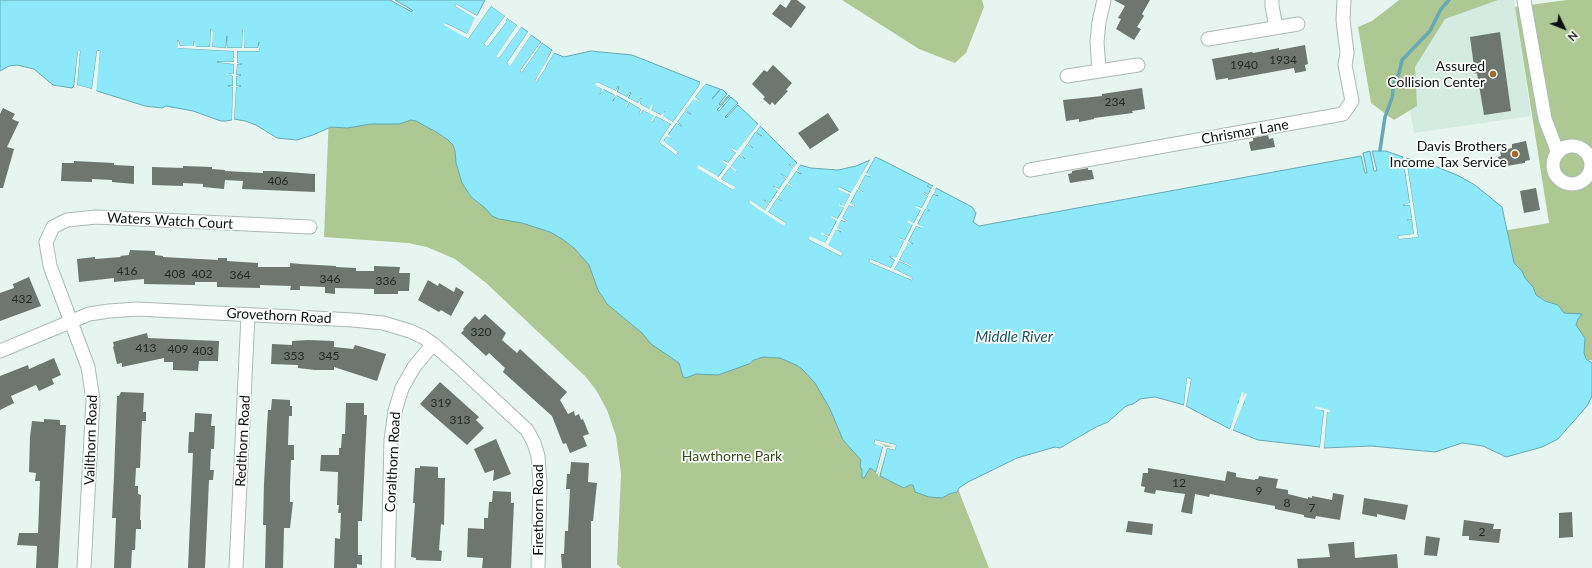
<!DOCTYPE html>
<style>
body{margin:0}
#map{position:relative;width:1592px;height:568px;overflow:hidden;background:#e6f5ef;font-family:Lato,sans-serif}
canvas{display:block}
.north{position:absolute;left:1544px;top:8px;width:40px;height:40px;-webkit-text-stroke:3px #fcfffe;paint-order:stroke;rotate:133deg;font-size:11px;font-weight:700;line-height:16px;text-align:center;color:#0c110f}
.north::after{content:'';display:block;margin:auto;width:14px;height:18px;background:#0c110f;clip-path:polygon(50% 0,100% 100%,50% 72%,0 100%)}
</style>
<div id="map">
<canvas width="1592" height="568"></canvas>
<div class="north">N</div>
</div>
<script>
const ctx = document.querySelector('canvas').getContext('2d');
ctx.lineJoin = 'round';
function fill(path, color) { ctx.fillStyle = color; ctx.fill(path, 'evenodd'); }
const shape = rows => new Path2D(rows.map(r => 'M' + r).join(''));
function strokePath(path, color, width, dash) { ctx.strokeStyle = color; ctx.lineWidth = width; ctx.lineCap = dash ? 'butt' : 'round'; ctx.setLineDash(dash || []); ctx.stroke(path); }
function drawText(font, color, halo, rows, align = 'center') {
  ctx.font = font + ' Lato,sans-serif'; ctx.lineWidth = 3.5; ctx.setLineDash([]); ctx.textBaseline = 'middle'; ctx.strokeStyle = halo; ctx.fillStyle = color; for (const [text, x, y, turn = 0] of rows) {
    ctx.save(); ctx.translate(x, y); ctx.rotate((+turn || 0) * Math.PI / 180); ctx.textAlign = isNaN(turn) ? turn : align; if (halo) ctx.strokeText(text, 0, 0); ctx.fillText(text, 0, 0); ctx.restore();
  }
}
const built = shape([
 [1489,0,1514,0,1531,116,1414,133,1409,104,1410,67,1445,13]
]);
const green = shape([
 [842,0,982,0,984,7,966,53,955,63,919,49],
 [1399,0,1498,0,1445,19,1415,67,1417,106,1394,120,1371,103,1358,27,1372,21],
 [1567,0,1592,0,1592,360,1588,360,1573,340,1520,278,1503,240,1503,231,1549,223,1515,7],
 [413,107,777,347,943,451,989,568,621,568,617,564,621,474,616,436,607,410,596,390,585,376,485,282,455,259,427,247,408,243,324,237,329,115]
]);
const water = shape([
 [0,0,390,0,412,12,412,10,395,0,485,0,477,16,456,4,455,6,476,18,467,34,445,23,468,39,491,6,505,16,484,44,487,47,507,21,506,20,507,18,517,25,497,57,499,58,521,27,528,32,507,63,510,65,531,35,541,42,520,71,522,72,542,43,552,50,543,68,535,81,536,82,545,69,547,64,554,53,564,57,591,51,632,55,700,82,699,86,673,122,662,116,665,111,662,115,650,110,653,105,649,109,640,104,641,98,638,103,628,98,631,93,630,92,627,97,617,92,619,87,618,86,616,91,597,82,596,85,602,89,600,94,603,89,615,95,613,101,616,95,628,102,627,107,629,102,641,109,639,114,640,114,643,110,655,116,652,122,656,116,671,124,659,142,676,155,678,152,663,142,667,135,672,139,668,135,676,123,682,126,677,122,685,111,691,114,685,110,694,98,699,102,700,101,695,97,702,88,706,84,720,89,712,99,721,89,723,90,727,94,719,104,720,105,729,95,730,96,717,110,719,111,731,97,738,103,725,117,726,118,738,105,758,124,737,152,732,148,732,150,736,153,728,163,724,160,723,161,727,165,718,177,700,166,698,168,733,190,734,187,721,179,730,167,737,172,731,166,739,155,745,159,739,154,747,144,753,148,748,143,755,132,762,136,756,132,760,126,797,163,795,167,789,164,794,168,787,178,781,174,786,179,779,189,773,186,778,190,770,203,764,200,769,204,765,210,750,201,749,203,786,223,768,212,777,198,782,201,778,197,787,184,792,187,792,186,788,183,796,171,801,174,801,173,797,170,800,165,811,168,838,170,856,166,870,160,852,193,839,187,839,188,850,195,844,207,840,204,844,208,837,219,832,216,837,220,829,236,821,233,828,237,825,244,810,237,808,239,841,256,843,253,827,245,836,229,841,232,836,228,841,220,846,222,847,221,842,218,849,205,854,207,855,206,850,204,857,190,863,192,858,189,865,175,871,177,866,174,875,157,882,160,933,186,932,189,927,186,931,189,928,195,924,192,923,193,928,196,922,208,916,206,921,209,914,223,908,221,913,224,905,240,899,238,904,241,896,259,890,256,890,257,895,260,891,268,870,259,869,262,912,280,913,278,894,269,899,261,912,267,912,266,899,260,908,242,913,244,908,242,916,226,922,228,917,225,925,209,930,211,926,208,933,194,938,196,934,193,936,188,972,207,976,213,973,222,979,226,1361,156,1365,173,1367,173,1363,153,1370,151,1374,171,1377,171,1372,151,1386,151,1403,157,1410,204,1403,205,1410,205,1412,219,1407,220,1412,219,1414,234,1398,236,1399,239,1418,237,1406,158,1432,165,1457,175,1475,185,1502,207,1514,263,1522,271,1525,278,1533,287,1536,295,1545,301,1558,305,1564,313,1582,314,1578,319,1576,325,1585,338,1584,353,1586,359,1592,363,1592,396,1587,406,1558,439,1542,447,1506,457,1483,446,1462,443,1435,452,1371,446,1324,448,1327,412,1321,410,1324,411,1320,447,1258,440,1233,430,1242,405,1244,404,1244,398,1242,398,1238,402,1239,405,1230,429,1186,406,1191,379,1187,378,1184,405,1155,397,1140,399,1133,404,1126,406,1108,422,1096,427,1060,448,1055,447,1017,458,968,482,959,488,957,492,949,494,942,498,929,497,915,492,913,485,910,485,904,488,880,476,887,448,895,450,896,445,875,440,874,444,883,446,876,472,870,468,864,478,862,478,862,470,860,466,861,460,843,440,830,409,815,383,802,369,796,365,780,358,763,357,754,360,749,364,718,375,696,374,686,378,683,377,679,363,651,344,642,333,607,304,598,290,589,265,574,248,562,239,550,232,522,223,499,219,492,216,485,208,471,197,462,183,456,163,455,151,453,145,448,140,438,133,416,121,411,120,399,124,371,124,347,128,331,127,313,135,297,140,277,138,256,125,245,121,234,119,236,87,241,86,236,86,236,76,241,75,236,75,237,64,242,64,237,63,237,51,259,51,259,42,258,48,244,48,243,29,242,48,227,48,227,36,226,48,212,47,211,29,210,47,195,47,194,41,194,47,180,46,178,40,179,48,234,51,234,58,233,58,234,62,217,62,234,64,234,75,229,74,233,76,233,86,228,86,233,87,232,120,226,121,221,121,193,111,166,106,162,108,145,106,97,91,95,89,100,51,97,51,92,89,77,85,80,51,78,51,74,86,72,88,53,85,34,69,17,65,9,66,0,71,0,0]
]);
const pier = shape([
 [486,0,487,3,471,31,491,4,519,23,519,26,522,26,499,58,496,57,517,25,507,18,506,20,507,21,487,47,484,44,505,16,491,6,468,39,444,25,445,23,467,34,475,18,455,6,456,4,477,16],
 [211,29,213,32,212,47,226,48,228,36,227,48,242,48,243,29,244,29,244,48,258,48,260,42,259,51,237,51,237,63,242,64,237,64,236,75,241,75,236,76,236,86,241,86,236,87,234,119,232,120,233,87,228,86,233,86,233,76,228,74,234,74,234,64,217,62,234,62,233,58,234,58,234,51,178,48,178,40,180,46,194,46,194,40,196,47,210,47],
 [528,32,531,35,510,66,507,63],
 [541,42,542,43,522,72,520,71],
 [78,50,80,51,77,85,92,89,97,51,100,51,96,93,94,90,79,89,76,87,74,89],
 [552,51,554,53,547,64,545,69,536,82,535,81],
 [597,82,616,91,618,86,617,92,627,97,630,92,628,98,638,103,641,98,640,104,649,109,652,104,653,105,651,110,661,115,665,111,663,116,673,122,699,86,700,82,702,82,701,86,704,83,706,84,702,88,695,97,700,101,699,102,694,99,685,110,691,114,685,111,677,122,682,126,676,123,668,134,672,139,667,136,663,141,678,152,676,155,659,142,671,124,656,116,652,122,651,121,654,116,643,110,640,114,639,114,641,109,629,102,627,107,626,107,628,101,617,95,612,100,615,95,604,89,600,94,602,89,595,85],
 [758,124,760,126,756,132,762,136,755,132,748,143,753,148,747,144,740,154,745,160,739,155,731,166,737,171,736,172,730,167,721,179,735,187,733,190,697,168,699,165,719,177,727,165,722,161,723,160,728,163,736,153,731,149,732,148,737,151],
 [875,157,866,173,872,177,865,175,858,189,863,192,863,193,857,190,850,203,855,206,854,207,849,205,842,218,847,221,847,222,841,220,837,228,842,231,836,230,828,245,843,253,841,256,808,239,810,236,825,243,828,237,821,234,821,232,829,236,837,221,831,217,832,216,838,219,844,208,839,205,839,204,844,206,850,195,838,189,839,187,851,193,870,160],
 [1403,157,1406,158,1418,237,1399,239,1398,236,1414,234,1412,219,1406,220,1412,218,1410,205,1403,205,1410,203],
 [789,163,794,167,797,163,800,165,797,170,802,173,796,171,788,183,793,186,792,187,787,184,778,197,782,201,777,198,768,212,786,223,784,226,749,203,750,200,765,210,769,204,764,200,770,203,778,191,773,186,779,189,786,179,781,174,787,178,793,168],
 [926,186,931,189,933,186,936,188,934,193,938,195,933,194,926,208,930,211,925,209,917,224,923,227,922,228,916,226,908,241,913,245,908,243,899,260,913,266,912,267,899,261,894,269,913,278,912,280,869,262,870,259,891,268,895,260,890,256,896,258,904,241,899,239,899,238,905,240,913,225,907,222,908,220,914,223,921,210,915,207,916,206,922,208,928,196,923,193,923,192,928,195,931,190],
 [1187,378,1191,379,1186,406,1184,405],
 [1242,392,1244,393,1243,398,1245,393,1247,394,1233,430,1230,429],
 [1315,406,1330,410,1330,412,1327,412,1324,448,1320,447,1324,411,1315,408],
 [875,440,896,445,895,450,887,448,879,477,878,475,885,447,893,447,877,442,884,445,885,447,878,473,876,474,883,447,874,444]
]);
const stream = shape([
 [1380,150,1385,117,1392,98,1394,83,1399,73,1402,60,1430,31,1441,9,1449,0]
]);
const building = shape([
 [791,0,797,0,806,7,791,28,772,14,780,4,786,8],
 [1114,0,1150,0,1142,14,1144,16,1137,27,1141,29,1134,40,1116,29,1121,19,1118,18,1125,6],
 [1500,32,1511,111,1484,115,1477,73,1475,74,1470,37],
 [1305,45,1308,64,1305,65,1306,71,1295,73,1294,68,1228,80,1228,78,1216,80,1212,59,1252,52,1253,53,1279,48,1279,50],
 [773,65,792,83,786,90,788,91,775,105,772,102,770,105,763,99,765,97,752,84,764,70,767,72],
 [1142,88,1145,109,1132,111,1133,113,1094,118,1094,119,1079,122,1079,119,1066,121,1063,100,1102,96,1102,94],
 [3,108,15,114,12,119,19,122,7,147,14,149,3,188,0,188,0,114],
 [828,113,839,130,810,149,798,133],
 [1268,135,1269,139,1273,138,1275,147,1251,151,1249,142,1253,141,1253,138],
 [1526,141,1530,160,1525,161,1525,163,1500,167,1498,157,1501,156,1500,151,1512,148,1512,144],
 [74,161,114,163,114,165,134,166,134,184,112,182,112,180,92,179,92,182,61,181,62,163,74,163],
 [183,166,212,167,212,169,225,170,225,171,263,173,263,171,274,171,315,174,315,192,242,189,243,181,225,180,224,189,203,187,203,184,183,183,183,186,152,185,152,167,183,168],
 [1088,168,1088,170,1092,170,1094,179,1070,183,1068,174,1072,173,1072,171],
 [1536,188,1540,210,1524,213,1520,191],
 [130,250,155,251,155,255,163,256,163,257,218,260,218,258,227,258,227,261,258,263,258,267,290,267,290,263,300,264,336,266,336,267,356,268,356,271,374,271,374,266,400,267,399,273,410,273,409,291,398,291,398,294,374,294,374,289,335,288,335,294,325,293,325,287,300,286,300,290,290,290,291,286,260,285,260,288,217,287,217,282,195,282,195,285,144,284,144,279,114,282,114,278,79,282,77,259,95,257,95,259,121,257,120,256,129,255],
 [29,277,41,306,0,321,0,293,14,288,13,284],
 [428,280,438,286,439,283,454,292,456,287,464,292,451,316,441,310,439,312,418,300],
 [485,314,506,333,502,340,517,353,520,349,567,392,560,400,568,414,574,411,575,416,579,414,581,420,583,419,589,434,583,436,587,446,570,453,566,443,563,444,552,416,503,372,505,368,489,353,486,356,461,333,464,330,463,329,475,316,479,320],
 [147,333,148,338,219,341,218,361,199,361,198,371,173,370,173,362,164,362,164,358,122,367,122,363,117,364,113,347,114,346,113,342],
 [308,340,334,341,334,347,353,349,355,345,386,354,377,381,334,367,334,370,315,370,298,368,298,365,271,364,272,344,292,345,292,341],
 [54,358,61,375,52,379,54,384,39,391,36,385,11,396,14,403,0,410,0,376,28,365,29,369],
 [440,382,479,417,476,420,484,428,467,445,420,404],
 [121,392,144,393,143,412,146,412,146,421,142,421,140,468,136,468,135,486,138,486,138,494,141,495,140,520,141,520,141,529,136,529,135,550,132,550,131,568,114,568,116,518,112,518,114,476,117,396,119,396],
 [272,399,290,400,290,406,292,406,292,416,289,416,288,445,294,445,294,460,291,460,290,485,290,502,293,502,290,528,284,528,283,568,265,568,266,525,263,525,264,484,267,426,268,410,271,410],
 [346,403,364,403,364,415,367,415,362,521,358,521,358,555,362,555,362,565,357,564,357,568,334,568,335,538,340,539,341,513,338,513,339,505,337,505,338,472,320,471,321,455,339,455,339,448,341,448,342,434,345,434],
 [195,413,212,414,211,426,215,426,214,449,211,449,210,470,214,470,213,480,209,480,205,568,188,568,193,453,188,453,189,432,194,432],
 [44,419,60,420,60,425,66,425,58,568,36,568,37,546,17,545,19,533,38,533,40,481,35,481,36,473,29,472,30,437,32,421,44,422],
 [496,439,511,474,493,481,494,470,485,473,474,449],
 [571,462,589,463,588,482,597,483,593,521,591,521,591,568,562,568,561,554,564,554,565,531,568,531,570,489,566,489,567,474,570,474],
 [420,466,438,467,438,478,445,478,444,525,441,524,439,550,442,551,441,561,416,560,416,558,411,557,415,503,413,503,415,468,420,468],
 [1148,468,1225,481,1227,471,1236,473,1236,477,1255,480,1255,479,1258,479,1259,476,1278,479,1276,488,1288,490,1288,494,1308,499,1308,497,1312,498,1312,496,1332,500,1333,493,1344,495,1340,520,1316,516,1315,519,1304,517,1304,515,1275,509,1275,506,1210,494,1209,497,1195,494,1192,514,1181,512,1185,494,1156,490,1155,494,1144,492,1145,487,1141,486,1143,473,1148,473],
 [493,491,511,492,511,503,514,503,511,568,482,568,483,558,467,557,468,528,484,529,484,518,488,518,489,502,492,502],
 [1364,498,1408,505,1405,520,1377,514,1377,517,1362,514],
 [1572,512,1573,537,1559,538,1559,513],
 [1464,520,1494,524,1493,529,1501,529,1499,543,1469,540,1469,536,1462,536],
 [1128,521,1153,524,1152,535,1126,532],
 [1426,536,1440,538,1437,556,1424,555],
 [1354,542,1355,558,1397,554,1398,568,1298,568,1297,559,1330,557,1328,544]
]);
const minor = shape([
 [1272,0,1272,6,1276,27],
 [1524,0,1545,119,1558,153],
 [1208,39,1298,24],
 [1099,70,1097,42,1099,22,1104,0],
 [1067,76,1138,65],
 '1553 165a19 19 0 1 1 38 0a19 19 0 1 1-38 0Z',
 [1030,170,1343,114,1352,101,1345,65,1347,53,1343,20,1344,0],
 [0,351,89,314,109,311,137,309,353,320,383,323,410,331,423,337,433,344,456,364,527,430,534,443,538,456,540,483,538,568],
 [84,568,93,400,88,367,50,266,46,242,53,227,67,220,96,217,310,227],
 [236,568,248,315],
 [388,568,391,440,395,411,402,388,414,367,433,344]
]);
const markers = [
 [1493,74,4,"#a06a24"],
 [1515,154,4,"#a06a24"]
];
const numberNames = [
 ["1934",1283,60],
 ["1940",1244,65],
 ["234",1115,102],
 ["406",278,181],
 ["416",127,271],
 ["408",175,274],
 ["402",202,274],
 ["364",240,275],
 ["346",330,279],
 ["336",386,281],
 ["432",22,299],
 ["320",481,332],
 ["413",146,348],
 ["409",178,349],
 ["403",203,351],
 ["353",294,356],
 ["345",329,356],
 ["319",441,403],
 ["313",460,420],
 ["12",1179,483],
 ["9",1259,491],
 ["8",1287,503],
 ["7",1312,508],
 ["2",1482,532]
];
const poiNames = [
 ["Assured",1485,66],
 ["Collision Center",1485,82],
 ["Davis Brothers",1507,146],
 ["Income Tax Service",1507,162]
];
const streetNames = [
 ["Chrismar Lane",1245,132,-10],
 ["Waters Watch Court",170,221,3],
 ["Grovethorn Road",279,316,3],
 ["Vailthorn Road",91,440,-88],
 ["Redthorn Road",243,441,-87],
 ["Coralthorn Road",393,462,-87],
 ["Firethorn Road",538,510,-90]
];
const parkNames = [
 ["Hawthorne Park",732,456]
];
const waterNames = [
 ["Middle River",1014,337]
];
fill(built, '#d4ebe2');
fill(green, '#aec894');
fill(water, '#8de8f9');
strokePath(water, '#66a8b3', 1);
fill(pier, '#e6f5ef');
strokePath(stream, '#66a8b3', 3.5);
fill(building, '#6d776f');
strokePath(minor, '#abb9b4', 15);
strokePath(minor, '#fff', 13);
for (const [x, y, r, color] of markers) { const dot = new Path2D(); dot.arc(x, y, r, 0, 2 * Math.PI); ctx.fillStyle = color; ctx.fill(dot); strokePath(dot, '#fcfffe', 1.5); }
drawText('12px', '#242a27', null, numberNames);
drawText('14px', '#0c110f', '#fcfffe', poiNames, 'right');
drawText('14px', '#0c110f', '#fcfffe', streetNames);
drawText('14px', '#364e17', '#fcfffe', parkNames);
drawText('italic 15px', '#1e525c', '#fcfffe', waterNames);
</script>
